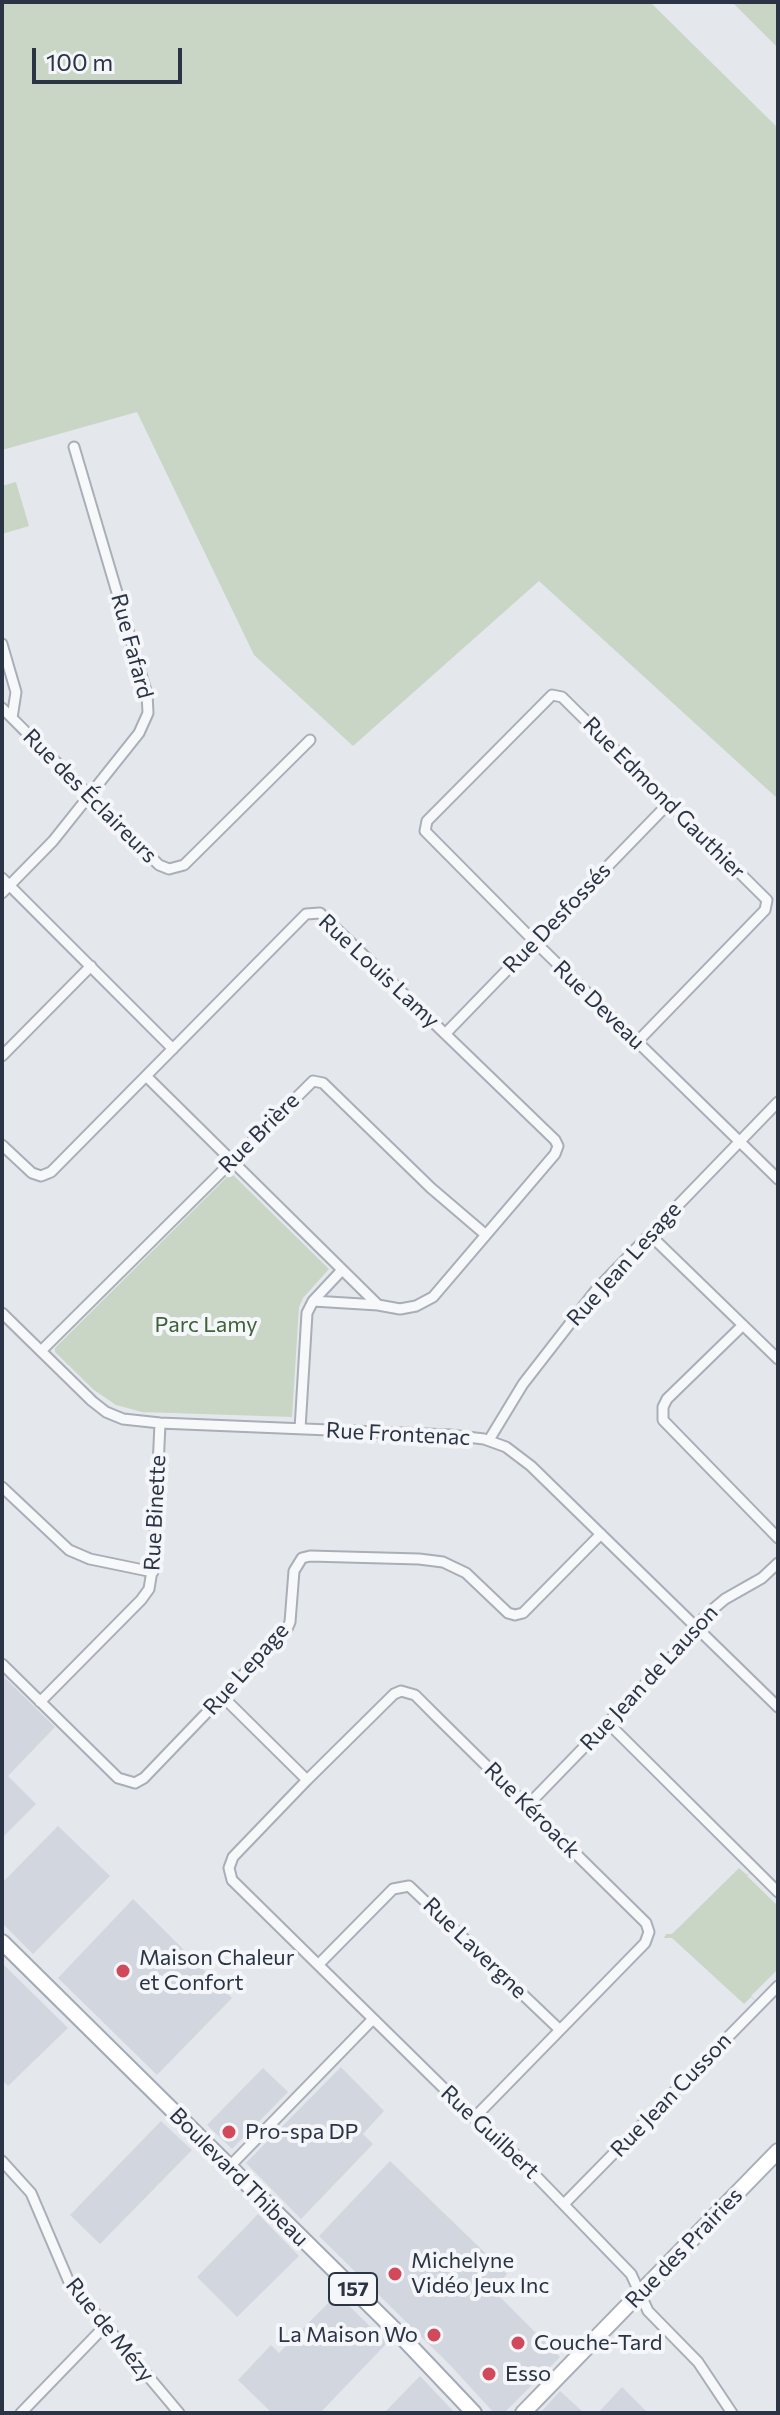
<!DOCTYPE html>
<meta charset="utf-8">
<style>
body{margin:0}
#map{position:relative;width:780px;height:2415px;overflow:hidden;background:#e4e7ec;font-family:Commissioner,sans-serif}
canvas{display:block}
.frame{position:absolute;inset:0;border:4px solid #2b3445;pointer-events:none}
.scale{position:absolute;left:32px;top:48px;width:150px;height:36px;box-sizing:border-box;border:4px solid #2b3445;border-top:0;padding-left:10px;font-size:24px;line-height:28px;white-space:nowrap;color:#2b3445;-webkit-text-stroke:6px #f4f6f9;paint-order:stroke}
</style>
<div id="map">
<canvas width="780" height="2415"></canvas>
<div class="frame"></div>
<div class="scale">100 m</div>
</div>
<script>
const ctx = document.querySelector('canvas').getContext('2d');
ctx.lineJoin = 'round';
function fill(path, color) { ctx.fillStyle = color; ctx.fill(path, 'evenodd'); }
const shape = rows => new Path2D(rows.map(r => 'M' + r).join(''));
function strokePath(path, color, width, dash) { ctx.strokeStyle = color; ctx.lineWidth = width; ctx.lineCap = dash ? 'butt' : 'round'; ctx.setLineDash(dash || []); ctx.stroke(path); }
function drawText(font, color, halo, rows, align = 'center') {
  ctx.font = font + ' Commissioner,sans-serif'; ctx.lineWidth = 8; ctx.setLineDash([]); ctx.textBaseline = 'middle'; ctx.strokeStyle = halo; ctx.fillStyle = color; for (const [text, x, y, turn = 0] of rows) {
    ctx.save(); ctx.translate(x, y); ctx.rotate((+turn || 0) * Math.PI / 180); ctx.textAlign = isNaN(turn) ? turn : align; if (halo) ctx.strokeText(text, 0, 0); ctx.fillText(text, 0, 0); ctx.restore();
  }
}
const built = shape([
 [2,1675,55,1727,8,1776,36,1804,2,1838],
 [58,1826,110,1876,33,1954,2,1923,2,1883],
 [133,1899,232,1998,157,2075,58,1978],
 [2,1963,68,2028,8,2086,2,2080],
 [341,2067,384,2111,363,2134,373,2144,301,2219,246,2163],
 [263,2068,288,2092,232,2149,207,2125],
 [161,2121,192,2150,100,2244,70,2215],
 [390,2161,507,2274,493,2290,560,2357,504,2413,494,2413,451,2366,319,2236],
 [258,2214,299,2256,237,2317,197,2277],
 [337,2294,387,2343,320,2413,272,2413,238,2380,271,2345,279,2353],
 [420,2376,455,2413,384,2413],
 [622,2387,648,2413,598,2413],
 [560,2391,584,2413,540,2413]
]);
const green = shape([
 [2,2,650,2,778,128,778,799,539,581,353,746,254,655,137,412,2,450],
 [732,2,778,4,778,48],
 [16,482,29,526,2,534,2,486],
 [231,1173,329,1269,303,1298,299,1307,292,1417,142,1412,116,1405,94,1390,55,1352,55,1348],
 [739,1868,747,1875,754,1869,747,1876,778,1906,778,1969,751,1996,760,2005,751,1997,744,2004,672,1938,664,1938,666,1934,672,1934]
]);
const minor = shape([
 [2,644,16,692,12,718],
 [2,708,159,865,169,869,184,865,310,740],
 [2,878,173,1049],
 [2,893,53,841,139,733,148,713,147,694,74,447],
 [446,1033,668,804],
 [637,1042,765,910,767,900,562,697,552,695,427,821,425,831,534,941,778,1179],
 [2,1056,91,966],
 [146,1076,378,1305],
 [2,1145,32,1173,41,1176,51,1172,306,914,320,913,555,1140,558,1146,555,1154,433,1297,416,1306,400,1309,378,1305,313,1301],
 [649,1234,778,1359],
 [2,1313,92,1401,106,1412,123,1419,160,1423,450,1435,484,1439,506,1447,531,1466,778,1707],
 [743,1325,667,1399,663,1407,663,1420,778,1538],
 [41,1351,313,1081,323,1083,431,1188,486,1235],
 [300,1429,307,1313,313,1301,342,1270],
 [489,1440,523,1384,596,1290,778,1102],
 [2,1487,69,1550,90,1559,153,1572],
 [2,1664,118,1778,135,1783,144,1778,287,1629,290,1622,294,1571,302,1558,310,1556,419,1559,443,1562,466,1573,508,1613,515,1615,523,1613,601,1534],
 [223,1697,307,1780],
 [40,1702,141,1600,149,1589,154,1558,160,1423],
 [608,1723,778,1892],
 [528,1805,685,1643,706,1615,725,1599,762,1578,778,1563],
 [319,1964,393,1889,409,1886,560,2030],
 [474,2118,645,1943,649,1932,646,1923,438,1718,415,1695,401,1691,394,1694,307,1780,233,1857,229,1868,232,1880,474,2118,505,2144,631,2274,648,2311,698,2362,732,2413],
 [2,2161,31,2193,69,2282,179,2413],
 [230,2166,373,2019],
 [564,2204,778,1986],
 [21,2413,105,2326]
]);
const secondary = shape([
 [523,2413,778,2151]
]);
const primary = shape([
 [2,1942,400,2335,474,2413]
]);
const markers = [
 [123,1971,8,"#d1495b"],
 [229,2132,8,"#d1495b"],
 [395,2274,8,"#d1495b"],
 [434,2335,8,"#d1495b"],
 [518,2343,8,"#d1495b"],
 [489,2374,8,"#d1495b"]
];
const shields = [
 [353,2289,48]
];
const shieldNames = [
 ["157",353,2289]
];
const streetNames = [
 ["Rue Fafard",132,646,75],
 ["Rue des Éclaireurs",90,796,45],
 ["Rue Edmond Gauthier",664,798,45],
 ["Rue Desfossés",557,918,-46],
 ["Rue Louis Lamy",379,971,43],
 ["Rue Deveau",599,1005,44],
 ["Rue Brière",259,1133,-45],
 ["Rue Jean Lesage",624,1264,-48],
 ["Rue Frontenac",398,1434,3],
 ["Rue Binette",155,1513,-87],
 ["Rue Lepage",246,1669,-48],
 ["Rue Jean de Lauson",649,1678,-47],
 ["Rue Kéroack",532,1810,45],
 ["Rue Lavergne",475,1948,44],
 ["Rue Jean Cusson",671,2095,-46],
 ["Rue Guilbert",490,2132,43],
 ["Boulevard Thibeau",239,2177,45],
 ["Rue des Prairies",684,2248,-46],
 ["Rue de Mézy",110,2330,51]
];
const parkNames = [
 ["Parc Lamy",206,1325]
];
const poiNames = [
 ["Maison Chaleur",139,1958],
 ["et Confort",139,1983],
 ["Pro-spa DP",245,2132],
 ["Michelyne",411,2261],
 ["Vidéo Jeux Inc",411,2286],
 ["La Maison Wo",418,2335,"right"],
 ["Couche-Tard",534,2343],
 ["Esso",505,2374]
];
fill(built, '#d2d6de');
fill(green, '#c9d6c5');
strokePath(minor, '#a9aeb7', 13);
strokePath(secondary, '#a9aeb7', 18);
strokePath(primary, '#a3abb8', 18);
strokePath(minor, '#f7f8fa', 9);
strokePath(secondary, '#fff', 14);
strokePath(primary, '#fff', 14);
for (const [x, y, r, color] of markers) { const dot = new Path2D(); dot.arc(x, y, r, 0, 2 * Math.PI); ctx.fillStyle = color; ctx.fill(dot); strokePath(dot, '#f4f6f9', 3); }
for (const [x, y, w] of shields) { const box = new Path2D(); box.roundRect(x - w / 2, y - 16, w, 32, 6); ctx.fillStyle = '#f4f6f9'; ctx.fill(box); strokePath(box, '#2b3445', 2); }
drawText('bold 20px', '#2b3445', null, shieldNames);
drawText('22px', '#2b3445', '#f4f6f9', streetNames);
drawText('22px', '#3f6138', '#f4f6f9', parkNames);
drawText('22px', '#2b3445', '#f4f6f9', poiNames, 'left');
</script>
